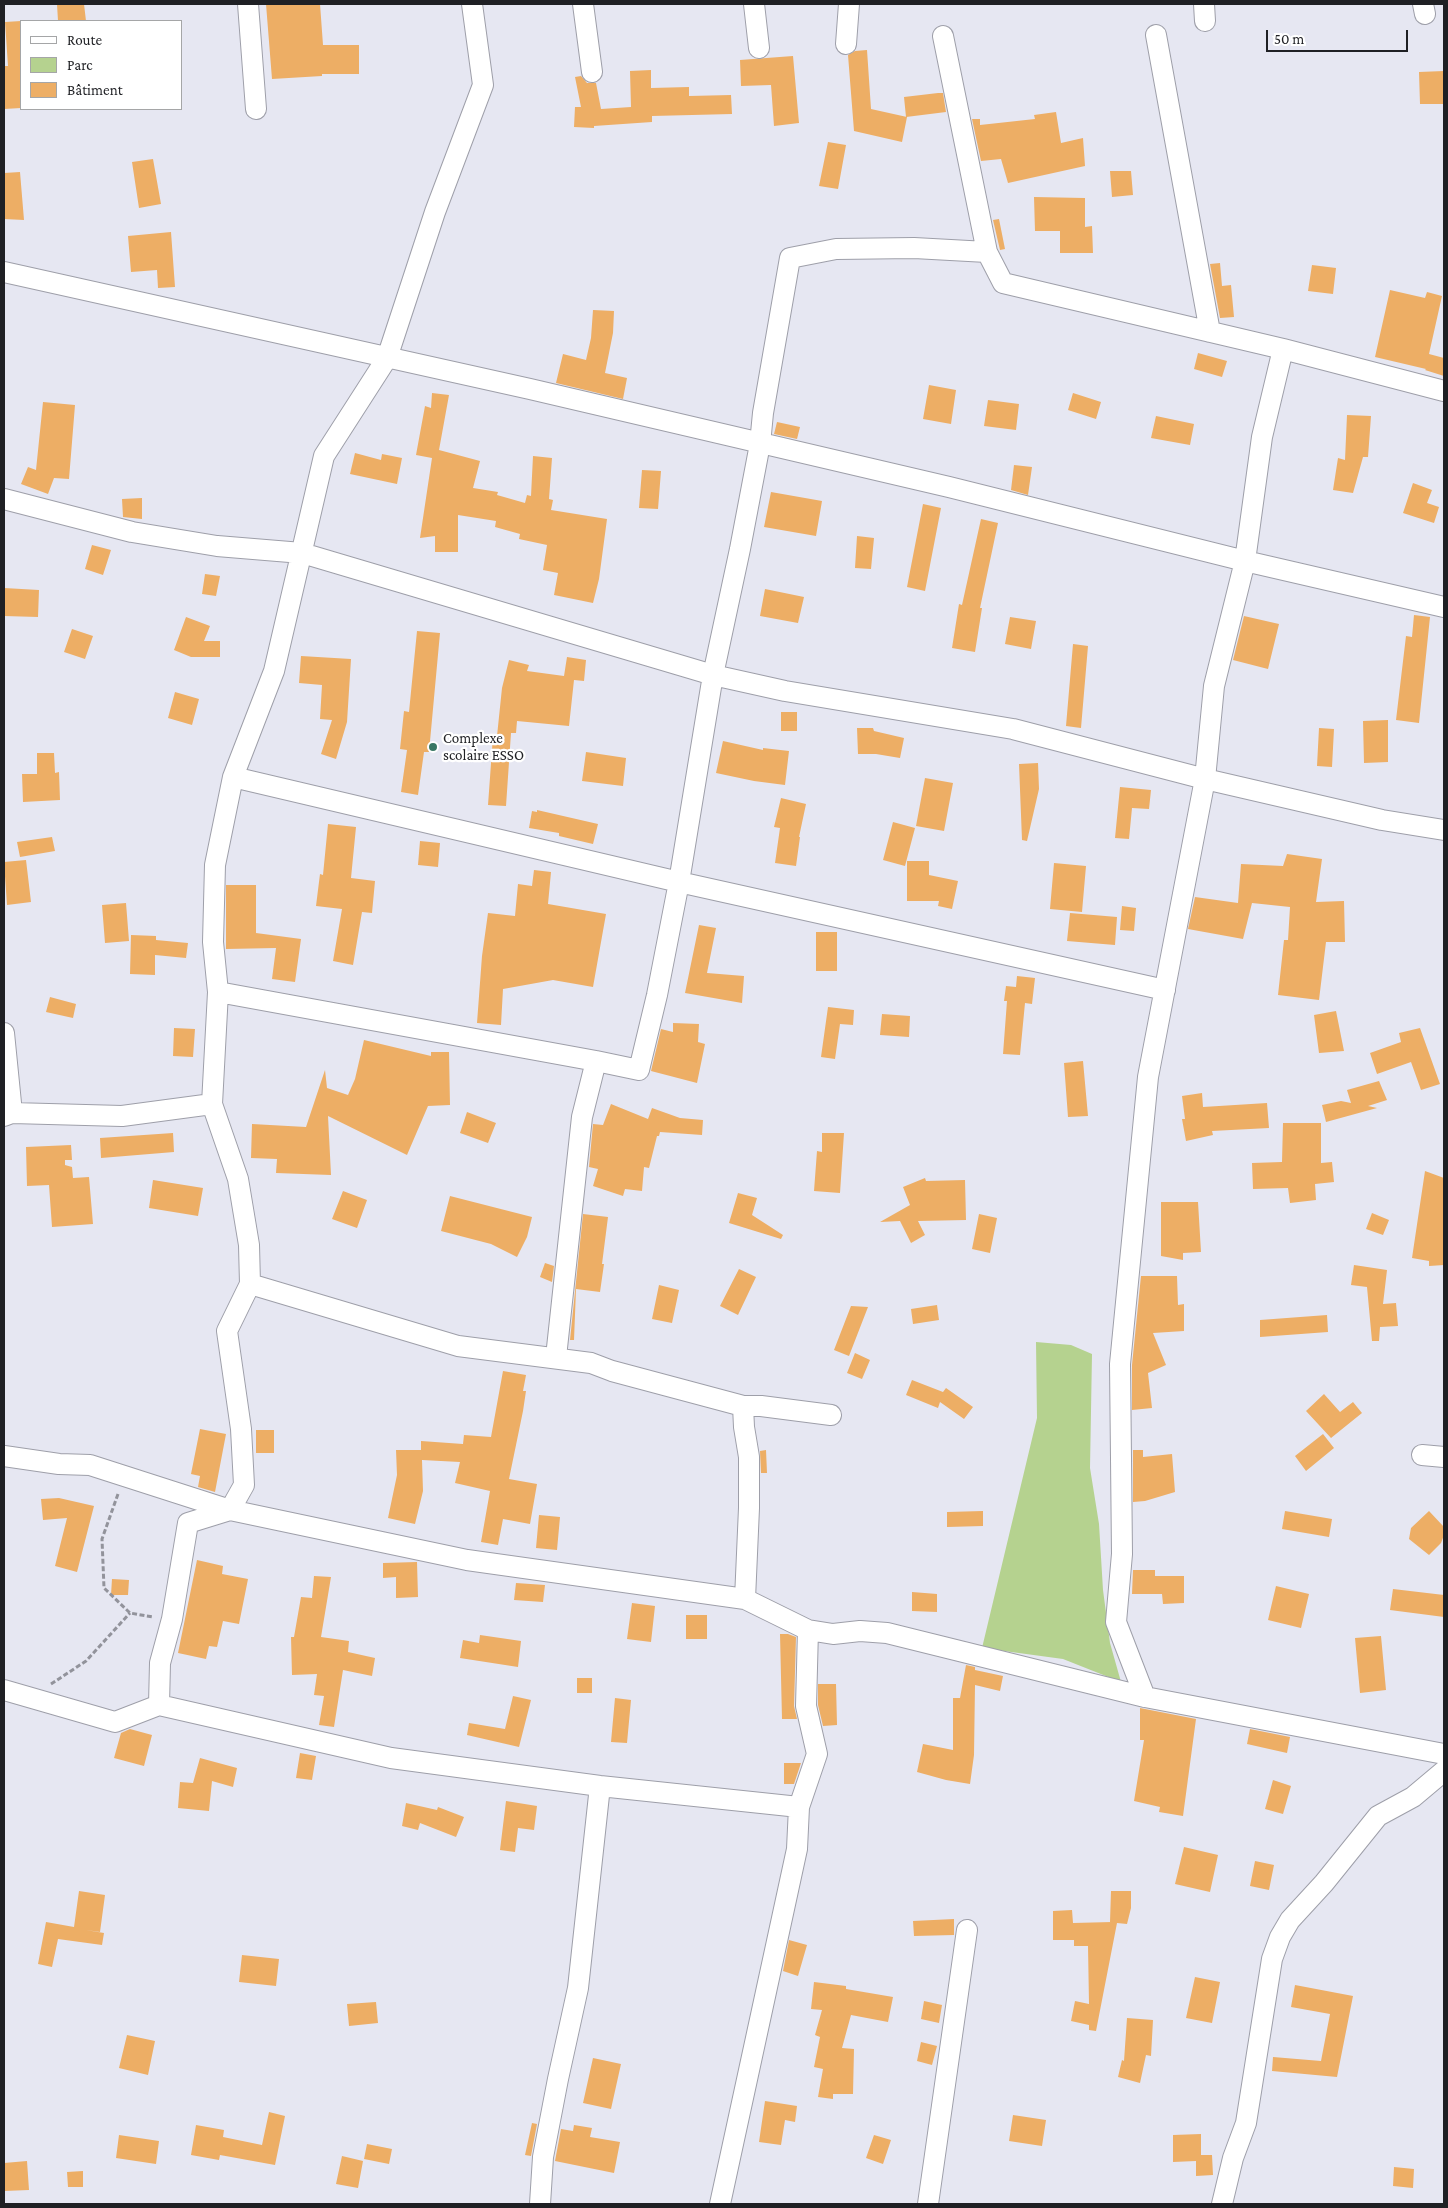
<!DOCTYPE html>
<meta charset="utf-8">
<style>
body{margin:0}
#map{position:relative;width:1448px;height:2208px;overflow:hidden;background:#e6e7f2;font-family:"Crimson Pro",serif}
canvas{display:block}
.frame{position:absolute;inset:0;border:5px solid #1f2024;pointer-events:none}
.legend{position:absolute;left:20px;top:20px;width:162px;height:90px;box-sizing:border-box;background:#fff;border:1px solid #a5a6a7;margin:0;padding:6px 9px;list-style:none;font-size:15px;color:#1f2024}
.legend li{display:flex;align-items:center;gap:10px;height:25px}
.legend b{width:25px;border:1px solid #a5a6a7}
.scale{position:absolute;left:1266px;top:30px;width:142px;height:22px;box-sizing:border-box;border:2px solid #1f2024;border-top:0;padding-left:6px;font-size:15px;line-height:18px;white-space:nowrap;color:#1f2024;-webkit-text-stroke:4px #fff;paint-order:stroke}
</style>
<div id="map">
<canvas width="1448" height="2208"></canvas>
<div class="frame"></div>
<ul class="legend">
<li><b style="height:6px;background:#fff"></b>Route</li>
<li><b style="height:14px;background:#b5d28f"></b>Parc</li>
<li><b style="height:14px;background:#edae65"></b>Bâtiment</li>
</ul>
<div class="scale">50 m</div>
</div>
<script>
const ctx = document.querySelector('canvas').getContext('2d');
ctx.lineJoin = 'round';
function fill(path, color) { ctx.fillStyle = color; ctx.fill(path, 'evenodd'); }
const shape = rows => new Path2D(rows.map(r => 'M' + r).join(''));
function strokePath(path, color, width, dash) { ctx.strokeStyle = color; ctx.lineWidth = width; ctx.lineCap = dash ? 'butt' : 'round'; ctx.setLineDash(dash || []); ctx.stroke(path); }
function drawText(font, color, halo, rows, align = 'center') {
  ctx.font = font + ' "Crimson Pro",serif'; ctx.lineWidth = 4.5; ctx.setLineDash([]); ctx.textBaseline = 'middle'; ctx.strokeStyle = halo; ctx.fillStyle = color; for (const [text, x, y, turn = 0] of rows) {
    ctx.save(); ctx.translate(x, y); ctx.rotate((+turn || 0) * Math.PI / 180); ctx.textAlign = isNaN(turn) ? turn : align; if (halo) ctx.strokeText(text, 0, 0); ctx.fillText(text, 0, 0); ctx.restore();
  }
}
const green = shape([
 [1036,1342,1071,1345,1092,1354,1090,1468,1099,1524,1103,1590,1110,1643,1121,1682,1063,1659,982,1648,1037,1418]
]);
const building = shape([
 [57,4,84,4,86,21,58,21],
 [266,4,320,4,323,45,359,45,359,74,322,74,322,76,272,79],
 [21,21,21,108,4,109,4,66,8,66,5,22],
 [867,50,871,109,907,117,902,142,854,131,848,55,855,51],
 [793,56,799,123,774,126,771,85,741,86,740,60],
 [651,70,651,88,689,87,689,96,731,95,732,114,652,116,652,122,594,126,594,128,574,127,575,107,581,107,575,77,581,76,587,83,596,83,601,109,631,107,630,71],
 [1444,71,1444,104,1420,104,1419,72],
 [938,93,943,93,946,112,906,117,904,97],
 [1056,112,1061,143,1083,138,1085,166,1008,183,1001,159,981,161,972,119,980,119,980,125,1035,119,1034,115],
 [828,142,846,145,838,189,819,186],
 [153,159,161,204,139,208,132,162],
 [1110,171,1131,171,1133,195,1112,197],
 [20,172,24,220,4,219,4,173],
 [1034,197,1085,198,1085,227,1092,226,1093,253,1060,253,1060,231,1035,231],
 [999,219,1005,249,1000,250,993,220],
 [171,232,175,287,158,288,157,270,131,272,128,236],
 [1220,263,1222,286,1231,285,1234,317,1220,318,1210,264],
 [1312,265,1336,268,1333,294,1308,291],
 [1390,290,1425,298,1427,292,1442,296,1429,354,1444,358,1444,376,1425,370,1426,369,1375,357],
 [593,310,614,311,613,333,605,373,627,378,623,399,556,383,563,354,586,360,591,338],
 [1198,353,1227,361,1222,377,1194,369],
 [929,385,956,390,951,424,923,419],
 [432,393,449,395,439,450,480,461,473,488,498,492,497,495,525,503,527,495,531,496,533,456,552,458,549,499,553,500,551,510,607,519,599,579,593,603,554,595,558,573,543,570,547,545,519,539,520,534,495,527,496,521,458,515,458,552,435,552,435,536,420,538,432,458,416,455,425,406,431,408],
 [1073,393,1101,402,1096,419,1068,410],
 [988,400,1019,404,1016,430,984,426],
 [43,402,75,405,69,479,54,478,48,494,21,484,28,467,36,470],
 [1347,415,1371,416,1368,457,1363,457,1353,493,1333,490,1338,458,1345,460],
 [1156,416,1194,424,1190,445,1151,438],
 [777,422,800,427,797,439,774,434],
 [355,453,381,460,382,454,402,458,397,484,350,474],
 [1014,465,1032,467,1028,495,1011,490],
 [642,470,661,471,658,509,639,508],
 [1413,483,1432,490,1427,503,1439,507,1434,523,1403,513],
 [771,492,822,501,816,536,764,527],
 [142,498,142,519,123,517,122,499],
 [923,504,941,508,925,591,907,587],
 [981,519,998,523,980,608,982,608,975,652,952,648,959,604,962,605],
 [857,536,874,538,871,569,855,568],
 [92,545,111,550,103,575,85,569],
 [205,574,220,576,216,596,202,594],
 [4,588,39,590,38,617,4,616],
 [765,589,804,597,798,623,760,616],
 [1414,615,1430,617,1419,723,1396,720,1406,636,1412,637],
 [1244,616,1279,624,1268,669,1233,660],
 [186,617,210,626,204,641,220,641,220,657,191,657,174,650],
 [1010,617,1036,621,1031,649,1005,644],
 [72,629,93,636,85,659,64,652],
 [417,631,440,633,429,752,424,752,418,795,401,792,407,750,400,749,404,711,409,712],
 [1073,644,1088,646,1081,728,1066,726],
 [301,656,351,659,347,722,336,759,321,754,332,720,320,719,322,685,299,683],
 [567,657,586,660,584,681,574,680,569,726,517,721,516,733,511,733,506,806,488,805,493,736,497,736,502,688,509,660,529,665,527,671,564,676],
 [175,692,199,699,192,725,168,718],
 [781,712,797,712,797,731,781,731],
 [1388,720,1388,762,1364,763,1363,721],
 [857,728,873,728,874,731,904,738,900,758,876,754,858,754],
 [1319,728,1334,729,1332,767,1317,766],
 [723,741,763,750,763,748,789,751,785,785,754,781,716,773],
 [586,752,626,758,623,786,582,781],
 [37,753,54,753,55,773,59,772,60,800,23,802,22,774,37,774],
 [1038,763,1039,789,1027,841,1022,840,1019,764],
 [925,778,953,783,944,831,916,826],
 [1120,787,1151,790,1149,809,1132,808,1129,839,1115,838],
 [781,798,806,804,799,837,800,837,796,866,775,863,780,828,774,827],
 [537,810,598,824,593,844,559,836,559,833,529,828,532,811,537,812],
 [893,822,915,828,905,866,883,860],
 [328,824,356,827,351,878,375,881,372,913,362,912,353,965,333,961,342,909,316,906,320,874,323,875],
 [52,837,55,851,20,857,17,842],
 [420,841,440,843,438,867,418,865],
 [1287,854,1322,859,1316,902,1344,901,1345,942,1326,942,1319,1000,1278,995,1284,940,1288,940,1290,907,1252,903,1243,939,1188,929,1195,897,1238,903,1241,864,1283,866],
 [26,860,31,902,7,905,4,862],
 [907,861,929,861,929,875,958,881,952,909,938,906,939,901,907,901],
 [1054,863,1086,866,1082,912,1050,909],
 [534,870,551,872,548,904,606,914,593,987,553,980,503,989,501,1025,477,1023,482,956,488,913,515,916,518,884,532,886],
 [226,885,256,885,256,933,301,939,295,982,272,979,276,948,226,949],
 [126,903,129,941,105,943,102,905],
 [1122,906,1136,908,1134,931,1120,930],
 [1070,913,1117,917,1115,945,1067,941],
 [699,925,716,928,707,973,744,976,742,1003,685,993],
 [816,932,837,932,837,971,816,971],
 [131,935,156,936,156,940,188,943,186,958,155,955,155,975,130,974],
 [1017,976,1035,978,1032,1004,1025,1003,1020,1055,1003,1054,1007,1001,1004,1001,1006,986,1016,987],
 [50,997,76,1004,73,1018,46,1012],
 [828,1007,854,1010,853,1025,840,1024,835,1059,821,1057],
 [1336,1011,1344,1051,1319,1053,1314,1015],
 [882,1014,910,1016,909,1037,880,1035],
 [673,1023,699,1024,698,1042,705,1044,697,1083,651,1071,661,1029,673,1032],
 [174,1028,195,1029,193,1057,173,1056],
 [1420,1028,1440,1084,1421,1090,1411,1062,1377,1074,1370,1053,1401,1042,1399,1033],
 [364,1040,431,1056,431,1052,449,1052,450,1105,428,1106,407,1155,328,1116,331,1175,276,1173,277,1159,251,1158,252,1124,306,1127,325,1070,327,1088,348,1095,355,1079],
 [1083,1061,1088,1116,1068,1117,1064,1063],
 [1379,1081,1387,1100,1368,1106,1377,1108,1326,1122,1322,1105,1341,1101,1351,1103,1347,1090],
 [1202,1093,1203,1107,1267,1103,1269,1128,1212,1131,1213,1135,1186,1141,1182,1119,1185,1119,1182,1096],
 [611,1104,648,1119,652,1108,680,1118,703,1120,702,1135,660,1132,659,1136,657,1136,649,1168,644,1167,642,1191,625,1189,623,1196,593,1186,598,1169,589,1167,593,1124,603,1125],
 [467,1112,496,1123,488,1143,460,1133],
 [1283,1123,1321,1123,1321,1163,1332,1162,1334,1182,1315,1184,1316,1200,1290,1203,1288,1188,1253,1189,1252,1163,1282,1162],
 [173,1133,174,1152,101,1158,100,1138],
 [822,1133,844,1133,840,1193,814,1191,817,1151,822,1152],
 [71,1145,72,1160,65,1160,65,1165,72,1167,73,1178,89,1177,93,1224,52,1227,49,1185,27,1186,26,1147],
 [1425,1171,1444,1178,1444,1265,1429,1266,1429,1261,1412,1258],
 [925,1178,926,1181,965,1180,966,1220,918,1221,925,1235,911,1243,900,1221,880,1222,910,1205,903,1187],
 [153,1180,203,1188,198,1216,149,1208],
 [343,1191,367,1200,357,1228,332,1219],
 [738,1193,757,1198,752,1215,783,1235,781,1239,729,1223],
 [450,1196,532,1217,527,1237,517,1257,491,1244,441,1231],
 [1161,1202,1198,1202,1201,1252,1183,1253,1183,1260,1161,1256],
 [1372,1213,1389,1220,1383,1235,1366,1229],
 [583,1214,608,1217,602,1264,604,1264,600,1292,576,1289,574,1340,570,1340],
 [979,1214,997,1218,990,1253,972,1249],
 [545,1263,554,1266,552,1282,540,1277],
 [1354,1265,1387,1270,1383,1304,1396,1303,1398,1326,1380,1327,1379,1341,1372,1341,1367,1287,1351,1285],
 [739,1269,756,1277,738,1315,720,1306],
 [1141,1276,1177,1276,1178,1305,1184,1304,1184,1331,1153,1333,1166,1365,1148,1373,1152,1408,1132,1410,1132,1365],
 [659,1285,679,1290,672,1323,652,1319],
 [937,1305,939,1320,913,1324,911,1309],
 [851,1306,868,1307,849,1356,834,1350],
 [1327,1315,1328,1332,1260,1337,1260,1320],
 [855,1353,870,1360,862,1379,847,1373],
 [503,1371,526,1375,523,1391,526,1391,523,1411,509,1479,537,1484,530,1524,503,1519,498,1545,481,1542,490,1491,455,1483,460,1462,422,1460,423,1491,415,1524,388,1518,397,1475,396,1450,421,1450,421,1441,463,1444,464,1435,491,1437],
 [912,1380,943,1392,946,1388,973,1407,964,1419,940,1402,938,1408,906,1395],
 [1324,1394,1340,1412,1353,1402,1362,1413,1331,1438,1306,1411],
 [200,1429,226,1434,215,1492,198,1487,200,1476,191,1474],
 [256,1430,274,1430,274,1453,256,1453],
 [1323,1434,1334,1448,1306,1471,1295,1456],
 [766,1450,767,1473,761,1473,760,1451],
 [1133,1450,1143,1450,1143,1457,1172,1454,1175,1492,1145,1501,1133,1502],
 [59,1498,94,1506,77,1572,55,1566,67,1518,43,1520,41,1499],
 [983,1511,983,1526,947,1527,947,1512],
 [1285,1511,1332,1519,1329,1537,1282,1529],
 [1429,1511,1444,1527,1444,1535,1441,1543,1429,1555,1409,1539,1411,1528],
 [539,1515,560,1517,557,1550,536,1548],
 [197,1560,223,1566,222,1574,248,1579,239,1624,223,1621,217,1647,209,1646,206,1659,178,1653],
 [417,1562,418,1597,396,1598,396,1577,383,1578,383,1563],
 [1133,1570,1155,1570,1155,1576,1184,1576,1184,1603,1163,1604,1162,1594,1132,1594],
 [314,1576,331,1577,321,1637,349,1641,348,1652,375,1658,372,1676,343,1670,334,1727,319,1725,324,1696,314,1695,317,1674,292,1675,291,1637,294,1637,301,1597,312,1598],
 [112,1579,129,1580,128,1595,111,1595],
 [516,1583,545,1585,543,1602,514,1600],
 [1276,1586,1309,1594,1301,1628,1268,1620],
 [1393,1589,1444,1595,1444,1617,1390,1610],
 [912,1592,937,1594,937,1612,912,1611],
 [632,1603,655,1606,651,1642,627,1639],
 [686,1615,707,1615,707,1639,686,1639],
 [780,1634,788,1634,796,1637,794,1706,797,1719,782,1719],
 [480,1635,521,1641,518,1667,460,1658,463,1640,479,1643],
 [1381,1636,1386,1690,1360,1693,1355,1638],
 [966,1665,975,1667,975,1670,1003,1676,1000,1691,975,1685,974,1755,970,1784,946,1780,917,1772,923,1744,953,1750,953,1698,960,1698],
 [577,1678,592,1678,592,1693,577,1693],
 [818,1684,836,1684,837,1725,823,1726,818,1705],
 [513,1696,531,1700,519,1747,467,1735,469,1723,505,1729],
 [615,1698,631,1700,627,1743,611,1742],
 [1140,1708,1196,1719,1183,1816,1159,1812,1160,1807,1134,1801,1144,1740,1140,1740],
 [130,1729,152,1735,144,1766,114,1758,121,1733],
 [1250,1729,1290,1737,1287,1753,1247,1744],
 [300,1753,316,1756,312,1780,296,1778],
 [200,1758,237,1768,233,1787,212,1781,209,1811,178,1808,180,1782,193,1783],
 [784,1763,801,1763,794,1784,784,1784],
 [1273,1780,1291,1786,1283,1814,1265,1809],
 [506,1801,537,1806,534,1830,518,1828,515,1852,500,1850],
 [406,1803,437,1810,438,1807,464,1817,456,1837,420,1823,418,1830,402,1826],
 [1184,1847,1218,1855,1210,1892,1175,1884],
 [1255,1861,1274,1865,1269,1890,1250,1886],
 [79,1891,105,1895,100,1932,86,1930,104,1933,102,1945,58,1939,52,1967,38,1964,46,1922,74,1927],
 [1111,1891,1131,1891,1131,1908,1127,1924,1117,1923,1096,2031,1089,2030,1089,2025,1071,2021,1075,2001,1089,2004,1088,1946,1074,1946,1074,1940,1053,1940,1053,1911,1072,1910,1073,1923,1112,1922,1110,1922],
 [954,1919,954,1935,914,1936,913,1921],
 [789,1940,807,1945,798,1976,783,1971],
 [242,1955,279,1959,276,1986,239,1982],
 [1195,1977,1220,1982,1212,2023,1186,2018],
 [814,1982,846,1986,846,1989,893,1997,888,2022,851,2015,842,2048,854,2049,853,2094,833,2094,833,2099,818,2097,823,2069,814,2067,820,2037,815,2035,822,2010,811,2009],
 [1295,1985,1353,1996,1337,2077,1272,2071,1273,2057,1321,2061,1330,2014,1291,2007],
 [924,2001,942,2005,939,2023,921,2019],
 [376,2002,378,2023,349,2026,347,2004],
 [1127,2018,1153,2020,1151,2056,1146,2055,1140,2083,1118,2077,1122,2060,1124,2061],
 [127,2035,155,2041,148,2075,119,2068],
 [921,2042,937,2046,932,2065,917,2061],
 [593,2058,621,2064,611,2109,583,2103],
 [765,2101,797,2106,795,2122,785,2120,781,2145,759,2142],
 [269,2112,285,2116,275,2165,220,2155,219,2160,191,2155,196,2125,224,2130,223,2137,262,2145],
 [1013,2115,1046,2120,1042,2146,1009,2141],
 [532,2123,537,2124,531,2156,525,2155],
 [574,2125,592,2128,590,2137,620,2142,614,2173,555,2161,561,2129,573,2131],
 [1201,2134,1201,2155,1212,2155,1213,2175,1196,2176,1196,2161,1173,2162,1173,2135],
 [119,2135,159,2141,156,2164,116,2158],
 [874,2135,891,2140,883,2164,866,2158],
 [367,2144,392,2149,389,2164,364,2159],
 [342,2156,363,2161,358,2188,336,2184],
 [27,2161,29,2190,4,2191,4,2163],
 [1394,2167,1414,2169,1413,2188,1393,2186],
 [83,2171,83,2187,68,2187,67,2172]
]);
const path = shape([
 [118,1494,102,1539,104,1588,130,1613,153,1617],
 [51,1684,86,1661,130,1613]
]);
const minor = shape([
 [248,4,256,109],
 [472,4,483,85,435,212,387,358,324,456,274,671,233,777,215,865,213,942,218,992,212,1104,238,1179,249,1245,250,1284,458,1346,591,1363,612,1371,743,1406],
 [583,4,592,72],
 [754,4,759,48],
 [1204,4,1205,21],
 [1423,4,1425,14],
 [1156,35,1210,332],
 [943,36,987,252,1003,283,1283,349,1444,391],
 [846,44,849,4],
 [4,272,530,389,949,487,1245,561,1444,607],
 [4,499,132,532,217,546,302,553,713,675,785,691,1013,729,1205,779,1382,820,1444,830],
 [233,777,679,882,1165,990],
 [218,992,596,1061],
 [4,1033,12,1113],
 [4,1116,12,1113,122,1116,212,1104],
 [556,1357,582,1117,596,1061,639,1070,657,995,679,882,713,675,740,549,760,444,763,413,790,258,836,249,914,248,987,252],
 [1422,1455,1444,1457],
 [4,1456,59,1464,90,1465,230,1510,467,1560,745,1599,808,1630,833,1634,860,1631,887,1633,1145,1697,1444,1754],
 [745,1599,749,1508,749,1457,744,1427,743,1406,761,1406,831,1415],
 [4,1690,115,1722,159,1705,391,1758,600,1786,799,1807,817,1754,806,1706,808,1630],
 [1145,1697,1116,1622,1122,1554,1120,1364,1148,1077,1205,779,1214,686,1245,561,1262,437,1283,349],
 [159,1705,160,1663,172,1619,188,1523,230,1510,244,1485,241,1429,227,1331,250,1284],
 [540,2204,543,2157,558,2079,578,1988,600,1786],
 [720,2204,797,1849,799,1807],
 [928,2204,967,1930],
 [1222,2204,1233,2158,1246,2123,1272,1959,1280,1937,1290,1920,1324,1883,1378,1816,1413,1797,1444,1771]
]);
const markers = [
 [433,747,5,"#397764"]
];
const poiNames = [
 ["Complexe",443,738],
 ["scolaire ESSO",443,755]
];
fill(green, '#b5d28f');
fill(building, '#edae65');
strokePath(minor, '#9e9fa9', 22);
strokePath(path, '#92939b', 3, [5, 2.5]);
strokePath(minor, '#fff', 20);
for (const [x, y, r, color] of markers) { const dot = new Path2D(); dot.arc(x, y, r, 0, 2 * Math.PI); ctx.fillStyle = color; ctx.fill(dot); strokePath(dot, '#fff', 2); }
drawText('15px', '#1f2024', '#fff', poiNames, 'left');
</script>
